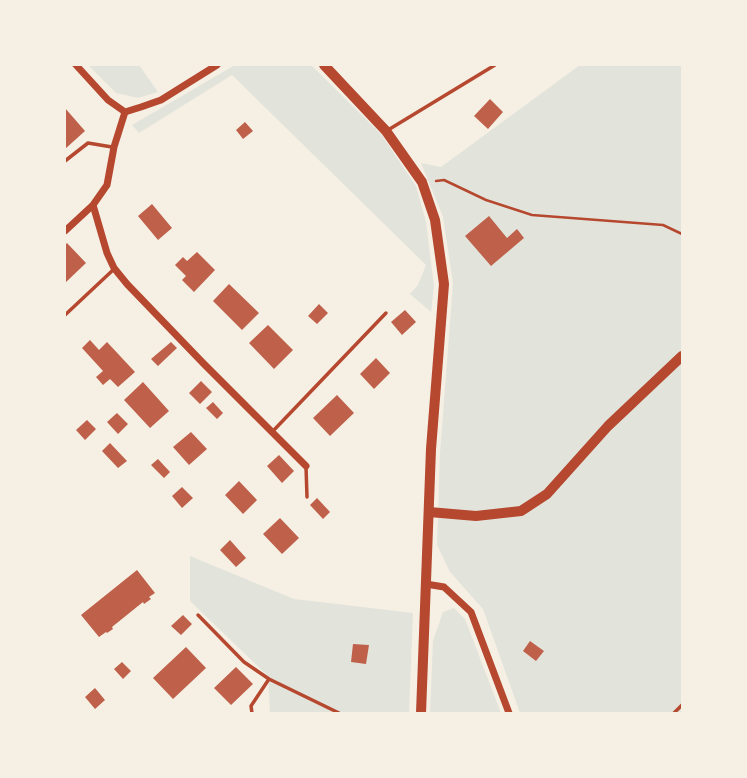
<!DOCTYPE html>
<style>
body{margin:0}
#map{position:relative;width:747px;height:778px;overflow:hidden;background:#f6efe4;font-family:"Golos Text",sans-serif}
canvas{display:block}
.frame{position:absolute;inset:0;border:66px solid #f6efe4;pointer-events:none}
</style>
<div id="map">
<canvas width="747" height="778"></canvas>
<div class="frame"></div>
</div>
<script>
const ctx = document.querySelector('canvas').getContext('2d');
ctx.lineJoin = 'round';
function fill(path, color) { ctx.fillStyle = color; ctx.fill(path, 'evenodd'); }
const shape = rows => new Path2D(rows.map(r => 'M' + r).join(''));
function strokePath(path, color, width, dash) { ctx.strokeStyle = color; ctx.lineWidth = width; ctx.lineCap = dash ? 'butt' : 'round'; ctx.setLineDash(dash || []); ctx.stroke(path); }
const green = shape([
 [88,65,139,65,158,92,138,98,116,93],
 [235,65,311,65,381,134,416,186,426,222,434,286,431,312,410,294,418,285,426,265,232,75,139,133,132,125],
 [580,65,682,65,682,713,520,713,483,609,450,572,437,545,440,453,453,283,443,217,421,163,441,167],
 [190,556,294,599,413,613,409,713,270,713,268,676,190,601],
 [454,608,465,619,501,713,430,713,433,641,443,612]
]);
const building = shape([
 [490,99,503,112,488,129,474,116],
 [65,108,85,131,65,149],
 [245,122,253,131,243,139,236,130],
 [152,204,172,228,158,240,138,216],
 [489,216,507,238,517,229,524,238,491,266,465,236],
 [67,243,86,263,65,283,65,245],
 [197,252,215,270,194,292,182,280,186,276,175,265,183,257,187,261],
 [229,284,259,313,242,330,213,301],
 [319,304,328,313,317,324,308,316],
 [405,310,416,322,402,335,391,322],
 [268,325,293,350,274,369,249,343],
 [90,340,99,350,107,342,135,372,118,387,110,379,103,385,96,377,103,371,82,348],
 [171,342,177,348,158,366,151,359],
 [376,358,390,373,374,389,360,374],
 [201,381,212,392,200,404,189,393],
 [143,382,169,411,150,428,124,400],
 [337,395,354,413,330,436,313,418],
 [213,402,223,413,217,419,206,408],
 [117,413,128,424,118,434,107,422],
 [87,420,96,429,85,440,76,430],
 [191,432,207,449,189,465,173,447],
 [110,443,127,461,118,468,102,451],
 [279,455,294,471,282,483,267,466],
 [158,459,170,472,164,478,151,465],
 [239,481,257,500,243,514,225,495],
 [182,487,193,498,182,508,172,496],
 [317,498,330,512,323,519,310,505],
 [280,518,299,538,282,554,263,534],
 [230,540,246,558,236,567,220,550],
 [137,570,155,593,149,597,151,599,144,604,143,602,112,627,113,629,107,633,106,632,99,637,81,615],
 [183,615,192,624,181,635,171,626],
 [530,641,544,651,536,661,523,651],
 [353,644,369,645,366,664,351,662],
 [186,647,206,668,173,699,153,678],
 [122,662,131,671,123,679,114,669],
 [236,667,253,684,231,705,214,688],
 [95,688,105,700,95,709,85,697]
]);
const path = shape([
 [436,181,444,180,486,200,532,215,663,225,682,234]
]);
const service = shape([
 [388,130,495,65],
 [65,161,88,143,112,147],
 [65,315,113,270],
 [273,431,386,313],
 [306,467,307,497],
 [198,615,244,662,269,679,251,706,252,713],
 [269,679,339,713],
 [674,713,682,705]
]);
const minor = shape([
 [76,65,108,100,125,112],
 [125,112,141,107,161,100,217,65],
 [93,205,107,253,114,268,127,284,203,363,306,466],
 [65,231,93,205,107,185,114,147,125,112],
 [426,584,444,587,471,612,509,713]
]);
const tertiary = shape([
 [324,65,386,131,422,182,435,220,444,284,431,449,421,713]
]);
const secondary = shape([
 [429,512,476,516,521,511,547,494,608,426,682,356]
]);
fill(green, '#e2e4dc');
fill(building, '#bf614a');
strokePath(path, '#b5482f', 2.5);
strokePath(service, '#b5482f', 3.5);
strokePath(minor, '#b5482f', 7);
strokePath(tertiary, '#b5482f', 10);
strokePath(secondary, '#b5482f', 10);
</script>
